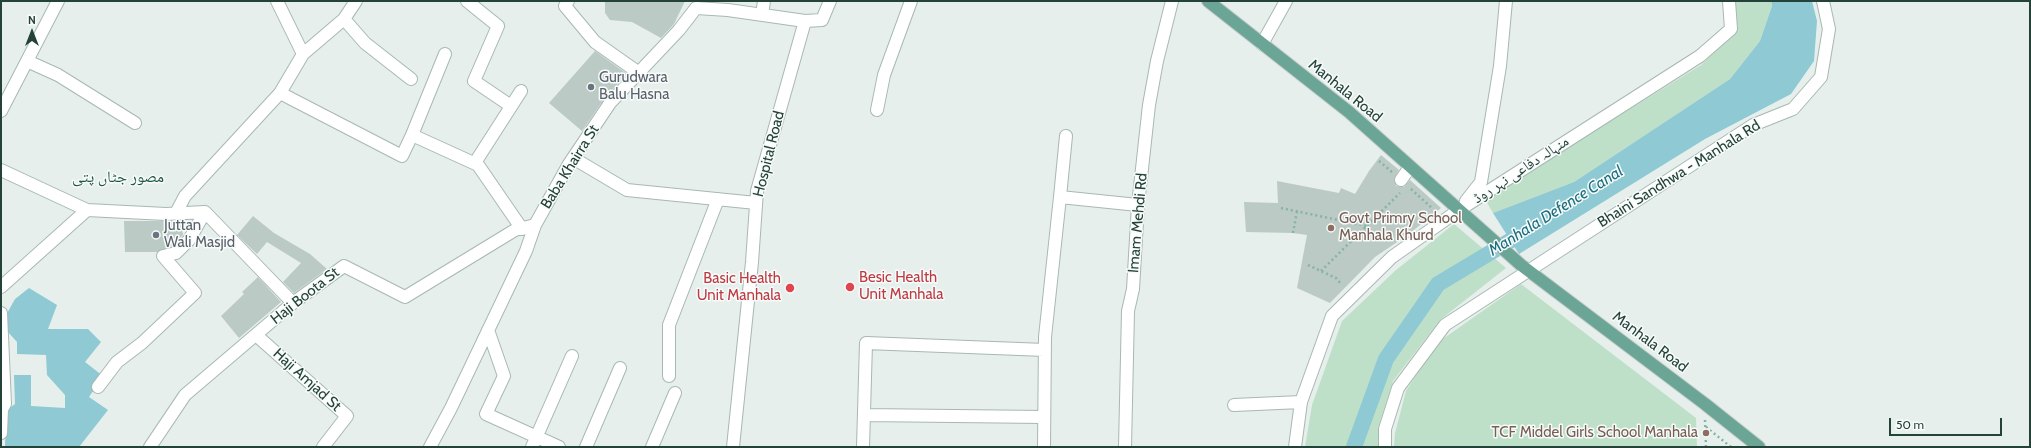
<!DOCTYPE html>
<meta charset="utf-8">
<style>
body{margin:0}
#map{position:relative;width:2031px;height:448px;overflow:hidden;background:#e6efeb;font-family:Cabin,sans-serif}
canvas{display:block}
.frame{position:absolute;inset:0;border:2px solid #24423a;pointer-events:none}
.north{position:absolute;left:12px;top:12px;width:40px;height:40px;-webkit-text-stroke:3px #f7fbf9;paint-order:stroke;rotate:0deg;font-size:11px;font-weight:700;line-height:16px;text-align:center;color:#24423a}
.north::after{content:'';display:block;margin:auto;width:14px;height:18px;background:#24423a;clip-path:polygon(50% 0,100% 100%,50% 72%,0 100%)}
.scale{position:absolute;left:1889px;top:418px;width:113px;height:18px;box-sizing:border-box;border:2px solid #24423a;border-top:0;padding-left:5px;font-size:12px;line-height:14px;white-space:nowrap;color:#24423a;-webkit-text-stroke:3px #f7fbf9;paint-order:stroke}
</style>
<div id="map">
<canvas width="2031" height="448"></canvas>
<div class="frame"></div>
<div class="north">N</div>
<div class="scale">50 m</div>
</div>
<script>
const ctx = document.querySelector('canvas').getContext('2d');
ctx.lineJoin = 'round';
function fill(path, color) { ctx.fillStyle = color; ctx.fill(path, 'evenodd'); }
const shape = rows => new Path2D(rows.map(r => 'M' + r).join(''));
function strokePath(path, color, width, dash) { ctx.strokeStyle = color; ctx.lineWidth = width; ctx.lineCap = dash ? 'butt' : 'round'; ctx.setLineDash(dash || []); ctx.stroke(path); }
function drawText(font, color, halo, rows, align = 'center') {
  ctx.font = font + ' Cabin,"Noto Naskh Arabic",sans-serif'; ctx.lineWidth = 3; ctx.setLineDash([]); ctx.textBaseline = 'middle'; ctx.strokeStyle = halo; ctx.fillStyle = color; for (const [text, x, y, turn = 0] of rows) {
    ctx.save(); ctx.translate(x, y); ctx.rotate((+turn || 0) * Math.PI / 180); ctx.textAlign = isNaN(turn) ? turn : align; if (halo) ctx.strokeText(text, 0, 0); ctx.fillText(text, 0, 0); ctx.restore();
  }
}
const green = shape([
 [1734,1,1771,1,1772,6,1760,41,1730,79,1574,182,1493,213,1485,199,1701,65,1737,30],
 [1454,224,1506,268,1440,320,1393,381,1378,428,1378,447,1305,447,1312,405,1342,321,1396,270],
 [1521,284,1696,418,1697,447,1394,447,1395,433,1406,391,1437,343]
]);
const water = shape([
 [1771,1,1812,1,1817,21,1814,61,1791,94,1705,139,1519,254,1493,213,1574,182,1730,79,1760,41,1772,6],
 [29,288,57,305,48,329,88,329,101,342,85,362,103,376,89,397,108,410,79,447,5,447,6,411,15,404,14,375,31,375,31,406,65,408,65,395,47,375,46,355,17,354,17,342,8,332,5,317,15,299]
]);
const canal = shape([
 [1354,447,1386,359,1438,284,1528,230]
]);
const building = shape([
 [605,1,685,1,674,24,661,38,632,22,610,20,605,13],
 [595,51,627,74,604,99,582,131,549,103],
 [1381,155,1399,170,1394,179,1396,186,1404,187,1410,180,1441,208,1409,234,1375,257,1330,303,1297,288,1307,235,1293,233,1246,232,1244,202,1278,203,1277,181,1339,193,1341,188,1355,194,1369,171],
 [253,216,274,233,310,254,327,269,294,293,283,282,301,263,267,242,257,254,237,235],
 [124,221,181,221,183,235,172,246,157,252,125,252],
 [258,277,281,302,239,338,221,316,244,294,242,292]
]);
const path = shape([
 [1379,161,1392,172],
 [1411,189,1433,209],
 [1281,208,1367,226],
 [1293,233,1297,211],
 [1308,265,1336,278,1341,284],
 [1321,271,1400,193],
 [1705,420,1706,447],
 [1706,427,1731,447]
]);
const minor = shape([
 [277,1,303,54],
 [467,1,498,26,474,81,511,106],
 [568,1,565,6,595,42,639,73],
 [762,15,764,1],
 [344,19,365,43,411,79],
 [1262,44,1286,1],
 [27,61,58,75,135,123],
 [280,93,402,156,412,135,478,165,522,229],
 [877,110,884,75,911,1],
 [1,111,58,1],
 [412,135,445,54],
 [1066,136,1060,197,1138,205],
 [478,158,521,91],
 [573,158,627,190,756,203],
 [1,170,87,210,166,214,205,212,293,303],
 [1401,180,1410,167],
 [1466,201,1481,182,1500,66,1506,1],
 [176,213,185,196,280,93,303,54,344,19,356,1],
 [1,287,87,210],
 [1,313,5,404,2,409,1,433],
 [488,330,504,376,486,414,559,447],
 [256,335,347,416,323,447],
 [669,376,669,325,718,199],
 [98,387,117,362,142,343,195,293,163,256,176,253,189,240,205,212],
 [1234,405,1301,402],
 [864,415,1044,417],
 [150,447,185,395,293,303,344,266,405,297,515,230,535,225],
 [430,447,451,408,526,251,535,225,569,164,610,103,679,30,696,8,728,10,805,21],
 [532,447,572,356],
 [586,447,620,368],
 [652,447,675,393],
 [733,447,752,262,757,191,805,21,822,20,830,1],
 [863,447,866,343,1045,350],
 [1044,447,1045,337,1060,197],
 [1125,447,1128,311,1133,289,1138,205,1149,105,1157,61,1172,1],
 [1295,447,1301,402,1332,316,1392,257,1459,210,1700,56,1731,29,1729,1],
 [1385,447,1385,429,1398,388,1445,325,1753,125,1793,109,1821,77,1829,29,1823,1]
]);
const major = shape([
 [1208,1,1349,112,1521,265,1705,404,1759,447]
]);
const markers = [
 [591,87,4,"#6b7280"],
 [1331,228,4,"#8d6e63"],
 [156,235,4,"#6b7280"],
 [850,287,5,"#e0444e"],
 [790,288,5,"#e0444e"],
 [1706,433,4,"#8d6e63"]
];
const worshipNames = [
 ["Gurudwara",599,78],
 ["Balu Hasna",599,95],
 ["Juttan",164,226],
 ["Wali Masjid",164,243]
];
const streetNames = [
 ["Manhala Road",1345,91,39],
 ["Hospital Road",769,154,-76],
 ["Baba Khairra St",570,167,-58],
 ["منہالہ دفاعی نہر روڈ",1521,170,-33],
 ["Bhaini Sandhwa - Manhala Rd",1679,174,-32],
 ["Imam Mehdi Rd",1138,223,-85],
 ["Haji Boota St",305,296,-38],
 ["Manhala Road",1650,342,37],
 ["Haji Amjad St",307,380,42]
];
const educationNames = [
 ["Govt Primry School",1339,219],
 ["Manhala Khurd",1339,236],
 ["TCF Middel Girls School Manhala",1698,433,"right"]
];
const healthNames = [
 ["Besic Health",859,278],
 ["Unit Manhala",859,295],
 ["Basic Health",781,279,"right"],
 ["Unit Manhala",781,296,"right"]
];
const neighbourhoodNames = [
 ["مصور جٹاں پتی",118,177]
];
const waterNames = [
 ["Manhala Defence Canal",1556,211,-32]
];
fill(green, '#bfe0c8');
fill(water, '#8ec9d4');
strokePath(canal, '#8ec9d4', 16);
fill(building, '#bbcac4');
strokePath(minor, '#a8b8b2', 14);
strokePath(major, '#c2cac8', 14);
strokePath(path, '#86b3a5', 2.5, [2, 3]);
strokePath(minor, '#fff', 12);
strokePath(major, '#6aa596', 12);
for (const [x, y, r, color] of markers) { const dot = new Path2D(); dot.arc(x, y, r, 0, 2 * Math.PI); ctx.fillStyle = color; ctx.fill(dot); strokePath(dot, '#f7fbf9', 1.5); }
drawText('15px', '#5b616d', '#f7fbf9', worshipNames, 'left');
drawText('15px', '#24423a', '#f7fbf9', streetNames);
drawText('15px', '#785e54', '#f7fbf9', educationNames, 'left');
drawText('15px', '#be3a42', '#f7fbf9', healthNames, 'left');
drawText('16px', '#1f5548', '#f7fbf9', neighbourhoodNames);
drawText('italic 16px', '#1c6f80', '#f7fbf9', waterNames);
</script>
